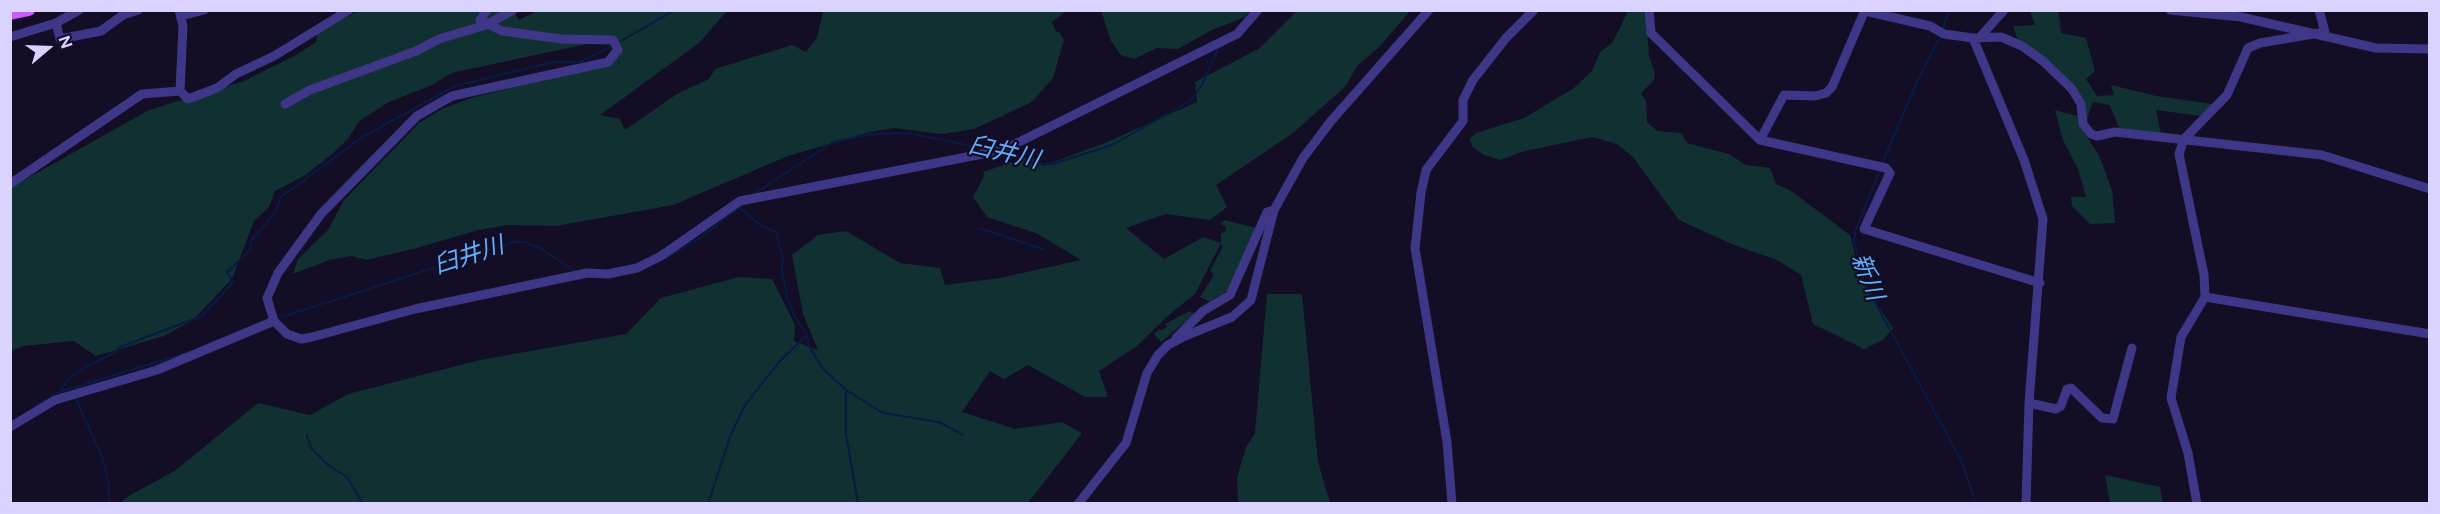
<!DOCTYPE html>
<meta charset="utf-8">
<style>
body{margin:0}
#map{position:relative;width:2440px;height:514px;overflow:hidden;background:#130e26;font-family:Figtree,sans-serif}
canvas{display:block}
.frame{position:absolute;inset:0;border:12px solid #dad3ff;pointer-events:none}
.north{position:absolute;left:18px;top:18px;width:60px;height:60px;-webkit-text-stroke:4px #130e26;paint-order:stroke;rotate:71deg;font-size:16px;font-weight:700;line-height:24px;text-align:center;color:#dad3ff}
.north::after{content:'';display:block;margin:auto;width:21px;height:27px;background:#dad3ff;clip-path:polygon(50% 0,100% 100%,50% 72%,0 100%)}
</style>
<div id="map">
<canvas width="2440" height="514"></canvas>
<div class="frame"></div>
<div class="north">N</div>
</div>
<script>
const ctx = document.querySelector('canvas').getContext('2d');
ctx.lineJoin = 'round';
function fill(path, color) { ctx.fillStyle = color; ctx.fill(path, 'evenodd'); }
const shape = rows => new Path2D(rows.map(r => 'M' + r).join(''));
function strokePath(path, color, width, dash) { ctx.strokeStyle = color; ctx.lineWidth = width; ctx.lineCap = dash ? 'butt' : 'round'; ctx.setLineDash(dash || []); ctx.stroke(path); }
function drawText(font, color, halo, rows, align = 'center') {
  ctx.font = font + ' Figtree,"Noto Sans JP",sans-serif'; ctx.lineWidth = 4.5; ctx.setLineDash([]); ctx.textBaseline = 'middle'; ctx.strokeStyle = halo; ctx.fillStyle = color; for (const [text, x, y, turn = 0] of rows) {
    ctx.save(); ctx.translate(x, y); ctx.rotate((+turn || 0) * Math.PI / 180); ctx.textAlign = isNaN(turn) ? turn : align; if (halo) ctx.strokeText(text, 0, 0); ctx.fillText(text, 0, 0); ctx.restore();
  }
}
const green = shape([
 [539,10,727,11,699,43,600,115,620,119,625,130,677,94,709,79,715,69,792,45,806,52,817,38,823,11,1066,11,1052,22,1056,32,1059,32,1064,40,1053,78,1032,102,974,129,942,134,894,128,870,132,788,156,673,205,556,226,508,225,478,230,417,248,366,260,352,256,329,260,293,274,298,259,328,230,344,200,419,123,442,109,471,98,596,67,614,50,610,42,601,41,451,73,432,85,389,102,359,121,348,139,332,154,304,176,275,191,269,207,254,221,232,279,193,320,164,336,96,356,74,341,23,346,11,351,10,188,149,110,244,81,296,55,316,42,317,33,358,11,513,11,519,20],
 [1101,10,1254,11,1251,15,1212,30,1178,49,1157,48,1134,59,1121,55,1111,41],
 [1297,11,1410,11,1380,46,1357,66,1346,86,1293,133,1216,185,1227,207,1210,220,1166,214,1126,228,1164,259,1203,237,1221,243,1221,233,1225,232,1226,227,1221,224,1224,220,1256,228,1228,290,1210,302,1200,297,1214,275,1210,271,1222,248,1221,243,1195,294,1170,314,1137,346,1099,371,1108,397,1085,397,1028,365,1004,379,990,371,962,412,1015,429,1062,422,1082,433,1028,503,121,504,125,498,176,470,258,403,310,415,348,394,480,360,626,334,661,298,739,277,772,279,795,325,794,341,818,350,803,314,792,255,818,235,846,231,900,263,940,268,945,285,1000,278,1081,260,1036,233,987,217,973,197,984,176,983,172,1030,156,1043,166,1107,142,1197,102,1195,82,1260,48],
 [1628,11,1646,11,1649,56,1655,74,1654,80,1641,93,1646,101,1647,122,1657,131,1681,133,1687,143,1729,154,1746,165,1770,168,1776,184,1790,190,1850,235,1861,280,1893,328,1883,340,1864,349,1813,324,1801,275,1777,260,1734,245,1679,220,1633,157,1617,144,1592,137,1525,151,1500,160,1484,155,1473,147,1469,139,1476,133,1524,118,1574,88,1592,71,1600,52,1613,42],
 [2030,11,2057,11,2059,14,2061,33,2086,38,2095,71,2086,79,2097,96,2114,95,2111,85,2156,96,2212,104,2201,116,2156,110,2161,134,2119,128,2110,105,2093,102,2083,131,2099,155,2112,190,2115,223,2090,224,2072,206,2071,197,2086,197,2078,169,2063,140,2055,110,2077,116,2081,95,2052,65,2018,41,2013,26,2035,25],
 [1267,294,1302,294,1318,462,1330,503,1238,503,1237,478,1246,447,1255,433],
 [1190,311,1195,314,1161,342,1154,334,1159,329,1162,330,1167,327,1165,324],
 [2105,475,2160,487,2163,503,2110,503]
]);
const stream = shape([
 [1245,18,1250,10],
 [1942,31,1949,10],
 [621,41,675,10],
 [1005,153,1030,163,1053,164,1112,145,1190,101,1202,85,1219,46],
 [1882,164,1921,73,1941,36],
 [1880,170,1855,232,1854,241,1863,280,1962,462,1976,504],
 [755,193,833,142,872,134,908,133,987,149],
 [740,207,761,226,776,232,783,259,782,271,787,296,794,315,807,335,809,346,823,369,846,390,883,413,939,422,963,435],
 [979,228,1045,250],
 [666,258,701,237,743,205],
 [282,317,514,242,525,242,542,249,576,272],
 [846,390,846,434,858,504],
 [60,392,68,380,85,367,116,352,120,347,202,316,233,282,227,272,250,251,251,241,274,214,281,197,361,138,455,86,553,62,580,62,610,47],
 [76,399,103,459,109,486,109,504],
 [33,408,56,393,187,353],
 [307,435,311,448,328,465,347,477,363,504],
 [708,504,731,434,745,405,779,362,806,336]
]);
const minor = shape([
 [179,10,183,26,180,91,188,99,217,88,236,74,274,56,349,10],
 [487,10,480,20,502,31,562,39,613,40,618,50,608,62,452,96,417,116,321,214,278,273,267,298,274,321,287,334,301,339,312,337,415,309,587,273,608,274,637,268,661,256,740,201,1003,150,1237,34,1258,10],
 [1649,10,1651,33,1760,140,1886,168,1890,173,1864,229,2040,283],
 [2170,10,2241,17,2376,48,2430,49],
 [1865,11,1930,26,1944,34,1973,38,2001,37,2022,46,2043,61,2072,89,2081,104,2083,124,2091,134,2097,136,2115,132,2322,155,2430,189],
 [181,16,204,10],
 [56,23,60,39,101,31,123,15,138,10],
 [1981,36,2004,10],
 [10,37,56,23,79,10],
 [1973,38,2024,160,2043,219,2029,403,2026,504],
 [285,104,310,90,416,51,439,39,486,25,513,10],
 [1760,140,1784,95,1815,96,1826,93,1832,87,1865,10],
 [10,184,142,94,180,91],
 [2205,297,2430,334],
 [1176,338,1203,311,1230,295,1267,212,1274,210],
 [2029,403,2056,409,2061,406,2067,389,2071,388,2102,418,2113,419,2132,348],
 [10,427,55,400,157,370,274,321],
 [1078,504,1126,443,1147,373,1158,355,1168,345,1185,336,1232,317,1251,300,1274,210,1303,158,1331,121,1429,10],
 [1452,504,1447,442,1415,248,1421,193,1426,170,1463,121,1463,100,1473,80,1506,38,1534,10],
 [2197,504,2188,453,2171,398,2181,337,2205,297,2204,275,2179,154,2184,139,2227,95,2248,48,2260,43,2325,32,2319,10]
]);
const major = shape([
 [10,14,29,10]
]);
const waterNames = [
 ["臼井川",1004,153,13],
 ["臼井川",469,256,-18],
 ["新川",1867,277,69]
];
fill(green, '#113031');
strokePath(stream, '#081b46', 2);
strokePath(minor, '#3e3787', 9);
strokePath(major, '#ca5aff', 12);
drawText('italic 24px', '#61aeff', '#130e26', waterNames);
</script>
